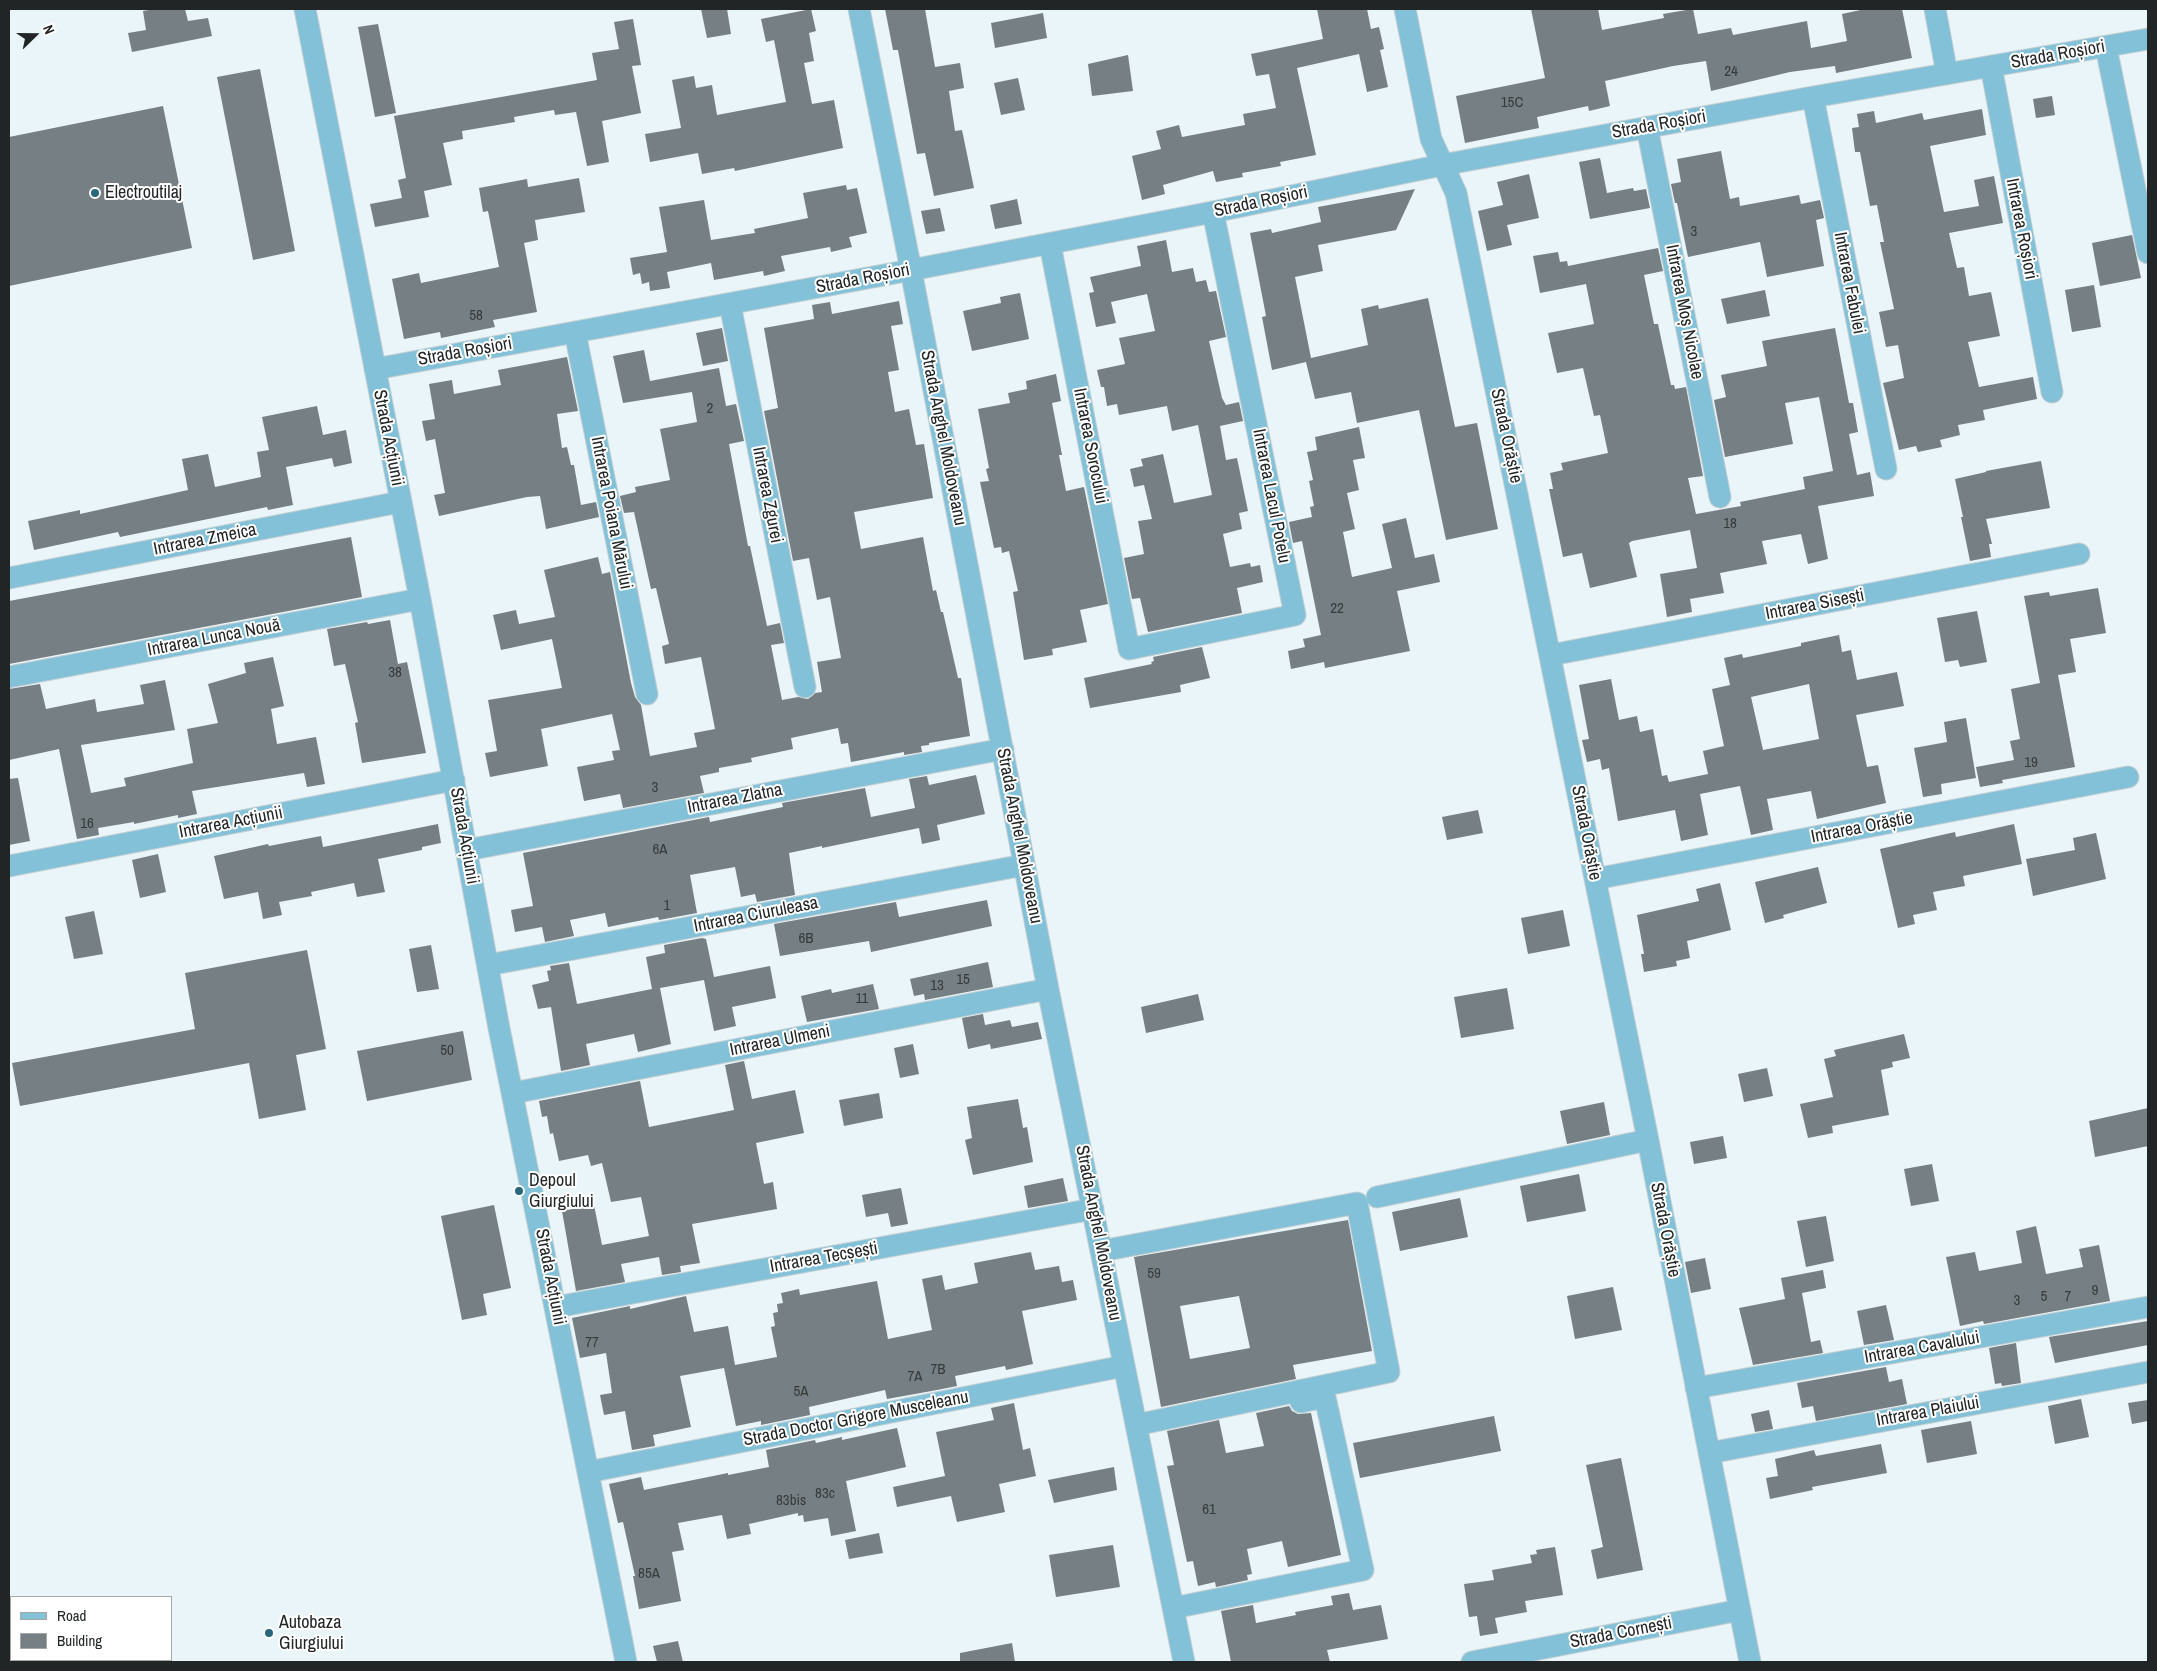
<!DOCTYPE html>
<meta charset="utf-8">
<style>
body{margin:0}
#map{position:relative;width:2157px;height:1671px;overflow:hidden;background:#eaf5f9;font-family:"Archivo Narrow",sans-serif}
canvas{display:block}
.frame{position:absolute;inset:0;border:10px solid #212526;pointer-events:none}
.legend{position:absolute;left:10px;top:1596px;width:162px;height:65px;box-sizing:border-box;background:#fff;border:1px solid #a6a8a8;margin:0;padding:6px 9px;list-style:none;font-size:15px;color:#212526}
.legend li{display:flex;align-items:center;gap:10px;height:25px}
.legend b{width:25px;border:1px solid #a6a8a8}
.north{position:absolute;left:10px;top:10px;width:50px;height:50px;-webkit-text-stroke:4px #fff;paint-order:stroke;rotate:68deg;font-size:14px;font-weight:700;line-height:20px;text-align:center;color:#212526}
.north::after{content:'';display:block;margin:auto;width:18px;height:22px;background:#212526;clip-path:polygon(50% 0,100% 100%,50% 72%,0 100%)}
</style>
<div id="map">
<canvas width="2157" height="1671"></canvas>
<div class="frame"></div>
<ul class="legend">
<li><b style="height:6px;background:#82c1d8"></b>Road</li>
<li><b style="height:14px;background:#767f83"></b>Building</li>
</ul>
<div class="north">N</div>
</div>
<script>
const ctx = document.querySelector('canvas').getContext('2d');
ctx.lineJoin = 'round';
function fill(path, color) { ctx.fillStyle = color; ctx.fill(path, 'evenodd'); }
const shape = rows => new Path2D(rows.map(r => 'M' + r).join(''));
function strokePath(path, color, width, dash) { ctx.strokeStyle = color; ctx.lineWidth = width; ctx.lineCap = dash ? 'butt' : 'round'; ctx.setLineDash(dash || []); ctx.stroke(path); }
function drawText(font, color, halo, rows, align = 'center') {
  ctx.font = font + ' "Archivo Narrow",sans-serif'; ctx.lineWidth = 4; ctx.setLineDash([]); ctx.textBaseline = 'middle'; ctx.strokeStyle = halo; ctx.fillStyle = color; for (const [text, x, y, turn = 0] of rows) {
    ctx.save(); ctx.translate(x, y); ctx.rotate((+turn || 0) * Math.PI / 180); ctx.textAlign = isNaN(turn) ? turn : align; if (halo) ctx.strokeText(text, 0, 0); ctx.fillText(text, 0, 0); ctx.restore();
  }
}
const building = shape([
 [154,9,185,9,188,21,208,18,212,36,132,52,128,33,146,30,143,11],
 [701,9,727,9,731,34,707,38],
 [811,9,816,31,809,33,814,61,804,63,812,104,834,100,843,148,735,171,734,168,702,174,698,153,650,162,645,134,681,128,672,80,694,76,696,88,712,85,717,115,786,102,774,40,766,42,761,19],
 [885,9,925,9,935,67,960,63,964,88,949,91,955,131,962,130,974,188,934,196,925,153,917,154,898,50,893,50],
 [1317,9,1367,9,1371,29,1379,27,1384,49,1380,50,1388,87,1367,92,1359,54,1297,68,1316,155,1280,162,1281,166,1242,173,1243,177,1216,182,1213,171,1163,185,1165,194,1142,200,1132,156,1161,149,1156,131,1179,125,1182,137,1245,125,1243,114,1276,108,1269,74,1256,76,1251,54,1323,39],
 [1531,9,1598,9,1602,30,1664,18,1663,14,1692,9,1693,9,1698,34,1731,28,1733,35,1807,21,1811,48,1847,41,1842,14,1865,9,1902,9,1912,58,1836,73,1835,66,1790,72,1711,91,1706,61,1673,66,1605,81,1610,106,1589,111,1588,106,1537,117,1539,128,1465,143,1456,96,1545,78],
 [1043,13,1047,38,995,48,991,23],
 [633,19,641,65,632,66,641,113,602,121,609,162,587,166,576,112,555,115,554,110,514,117,515,122,462,131,463,139,443,143,452,185,424,191,429,217,375,227,370,204,402,198,398,180,406,178,394,116,597,80,592,53,619,49,614,22],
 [378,24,396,113,375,117,358,27],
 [1128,55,1133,91,1092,96,1088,64],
 [260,69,295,251,253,260,217,77],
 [1018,78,1025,110,1001,115,994,83],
 [2052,96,2055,115,2036,118,2033,99],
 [163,106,192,248,9,286,9,137],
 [1982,109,1986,135,1930,146,1944,212,1979,206,1974,180,1994,176,2003,223,1949,233,1957,268,1964,267,1969,296,1991,292,2000,336,1968,342,1979,387,2033,377,2037,399,1983,410,1985,420,1958,425,1960,435,1940,440,1942,447,1918,452,1916,446,1899,450,1883,383,1904,378,1898,345,1886,347,1879,312,1894,309,1880,242,1884,242,1877,205,1870,206,1860,152,1855,152,1852,128,1859,127,1857,114,1874,111,1876,123,1922,113,1924,120],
 [1721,151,1730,199,1739,197,1740,206,1799,195,1801,204,1820,200,1824,218,1816,220,1824,266,1767,277,1760,242,1688,257,1677,203,1675,203,1671,184,1681,182,1677,159],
 [1600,158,1607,193,1633,188,1634,191,1646,189,1650,208,1590,219,1579,162],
 [1529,174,1539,218,1507,225,1512,245,1487,251,1478,211,1503,205,1497,182],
 [579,178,585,212,535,220,538,240,524,243,537,312,493,320,495,327,441,338,440,332,404,339,392,279,419,273,421,283,499,267,488,211,483,212,479,188,527,179,528,187],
 [846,185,847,190,857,188,867,233,849,237,852,247,831,252,830,247,781,256,785,271,764,276,763,271,714,280,711,263,667,272,670,288,650,291,649,282,642,284,640,273,633,275,630,258,667,252,659,207,704,200,711,240,755,233,754,229,808,218,803,193],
 [1415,189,1396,230,1318,245,1323,271,1295,277,1311,358,1368,345,1361,309,1378,305,1379,309,1428,298,1455,427,1477,423,1498,529,1446,540,1419,410,1357,423,1351,392,1315,399,1306,362,1272,370,1262,317,1266,316,1250,233,1271,229,1272,233,1321,222,1318,207],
 [1017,199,1022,224,995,229,990,205],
 [940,208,945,231,926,234,921,211],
 [2132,235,2141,278,2100,286,2092,243],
 [1166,240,1172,272,1193,268,1196,282,1206,280,1209,292,1216,291,1226,337,1209,341,1222,398,1226,405,1239,402,1243,421,1220,426,1226,460,1237,458,1248,511,1239,513,1242,529,1223,534,1230,567,1250,563,1251,567,1260,565,1263,582,1237,588,1242,613,1148,632,1140,598,1132,599,1124,558,1144,554,1138,521,1152,519,1144,485,1134,487,1130,469,1143,466,1141,459,1163,454,1174,503,1212,495,1198,425,1172,431,1167,406,1119,415,1117,404,1107,406,1104,387,1101,387,1097,370,1125,364,1119,338,1155,331,1147,294,1111,302,1116,323,1096,327,1089,293,1094,292,1090,277,1141,266,1137,246],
 [1658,248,1663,271,1644,275,1654,324,1658,324,1671,385,1674,385,1675,389,1686,387,1703,476,1688,478,1696,514,1741,506,1740,502,1805,489,1803,477,1833,471,1819,397,1785,403,1793,444,1725,457,1714,400,1726,397,1721,375,1767,366,1762,341,1835,328,1849,403,1853,403,1858,432,1849,434,1857,475,1870,472,1874,496,1818,506,1828,559,1808,564,1801,534,1762,541,1767,564,1720,573,1724,593,1690,599,1692,612,1667,617,1660,574,1697,568,1690,530,1632,541,1629,543,1637,577,1590,588,1582,553,1563,557,1549,489,1553,489,1550,473,1563,470,1561,463,1608,453,1600,415,1594,416,1583,368,1557,373,1548,333,1594,324,1586,284,1540,293,1533,256,1558,252,1560,262,1567,261,1568,266],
 [2094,285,2101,327,2072,332,2065,290],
 [1765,290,1770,316,1727,324,1721,299],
 [1020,293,1029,339,972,351,963,311,1001,303,1000,297],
 [899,301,903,324,891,326,899,370,888,372,895,412,909,409,916,445,924,444,933,498,854,512,861,549,923,537,933,591,936,590,941,612,943,612,958,678,961,678,970,736,929,743,929,745,921,746,922,752,904,755,904,752,851,762,848,743,841,744,838,728,791,738,793,749,751,758,752,762,719,768,719,772,700,776,704,793,623,808,620,794,584,801,577,767,614,760,612,751,620,750,612,714,541,729,548,766,490,777,485,753,497,751,488,700,562,688,552,639,501,650,493,615,516,610,519,624,555,617,544,570,598,557,602,574,610,572,631,683,635,697,641,705,650,756,697,747,694,733,715,729,701,657,665,664,662,646,669,644,656,588,651,589,634,512,624,513,620,496,636,492,635,487,670,480,660,429,697,422,692,392,623,403,613,356,644,350,650,381,719,368,726,406,736,404,744,441,729,444,748,546,750,546,767,626,780,623,784,643,771,645,782,700,798,697,808,699,815,693,822,692,817,662,841,658,830,597,817,600,809,558,793,561,764,411,778,408,764,328,814,319,812,305,830,302,832,314],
 [722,328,728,361,703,366,696,333],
 [567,357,578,411,557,414,562,448,567,447,571,465,574,465,581,505,596,502,599,517,546,529,540,496,527,497,439,516,434,495,445,493,435,439,426,441,422,421,435,419,429,384,452,380,454,394,501,385,498,370],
 [1056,374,1061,401,1052,403,1062,455,1059,455,1066,491,1084,487,1108,604,1080,610,1087,642,1052,649,1053,655,1024,660,1013,592,1018,591,1009,551,1002,553,1001,547,994,548,980,482,989,481,986,469,989,468,978,409,1010,403,1008,393,1027,389,1026,381],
 [317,406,323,435,346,430,352,463,334,467,332,458,286,467,293,505,268,510,267,507,120,537,118,532,34,550,28,521,80,510,80,514,188,490,182,459,208,454,215,487,261,477,257,452,269,450,262,417],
 [1359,427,1365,458,1353,460,1359,490,1347,493,1355,529,1343,532,1352,577,1392,568,1382,524,1406,518,1415,558,1434,554,1440,582,1397,591,1410,651,1325,668,1324,662,1291,669,1288,651,1305,647,1303,639,1321,635,1302,541,1293,543,1289,522,1312,517,1310,507,1314,506,1309,481,1313,480,1307,452,1317,450,1315,437],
 [2041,461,2050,508,1986,519,1992,544,1989,544,1991,557,1970,561,1961,517,1963,517,1955,479,1986,472,1986,471],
 [351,537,362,597,9,664,9,601],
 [2098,588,2106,633,2070,639,2076,672,2058,675,2075,767,2002,780,2003,783,1980,787,1976,767,2014,760,2010,741,2020,739,2011,689,2040,683,2024,596,2049,592,2050,596],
 [1977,611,1987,662,1960,667,1958,660,1945,662,1937,618],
 [390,620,398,664,407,662,426,753,362,763,355,723,358,722,345,664,334,666,327,629,367,622,368,624],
 [1839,635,1842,652,1851,650,1857,680,1897,672,1904,706,1856,715,1867,767,1878,765,1886,803,1817,819,1811,791,1767,799,1773,830,1751,835,1740,786,1700,794,1708,835,1681,841,1675,810,1618,821,1609,768,1602,770,1600,759,1587,762,1582,740,1589,739,1579,685,1611,679,1619,720,1637,716,1640,732,1653,729,1662,776,1667,775,1669,782,1708,774,1703,751,1724,746,1712,689,1730,685,1724,658,1742,654,1743,658,1801,646,1801,643],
 [1809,684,1819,739,1763,750,1751,697],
 [1202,647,1210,678,1180,685,1181,692,1090,708,1084,678,1152,664,1151,662,1154,661,1153,657],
 [273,657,284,706,271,709,277,744,316,737,325,784,307,787,304,773,192,791,197,814,178,818,178,815,134,824,134,822,98,828,99,835,77,839,59,749,9,760,9,689,40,684,46,709,95,699,97,712,144,704,140,685,165,680,175,730,81,745,91,793,126,786,124,778,193,763,187,729,218,723,208,684,246,673,244,663],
 [1966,718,1976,778,1941,784,1942,794,1923,797,1914,748,1947,742,1944,722],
 [976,775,985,814,937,825,940,840,922,844,919,828,822,848,822,846,789,853,795,895,757,902,755,894,741,897,735,867,690,875,697,913,659,920,658,917,608,927,605,913,570,920,574,936,545,942,542,927,515,932,511,910,533,906,523,853,709,817,710,822,783,807,782,803,865,788,871,817,915,808,909,779,927,776,929,785],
 [18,778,30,841,9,845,9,779],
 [1478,810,1483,833,1447,840,1442,817],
 [438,824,441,843,422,847,422,850,378,859,385,892,357,897,354,883,311,892,312,896,279,902,282,915,263,919,258,892,224,899,214,856,268,844,269,846,321,836,323,847],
 [2014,824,2022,864,1963,876,1965,886,1933,892,1937,910,1913,915,1915,924,1898,928,1880,849,1955,832,1956,837],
 [2096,833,2106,879,2033,896,2026,859,2075,850,2073,838],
 [158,854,166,892,140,898,132,860],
 [1818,867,1827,903,1783,915,1784,918,1765,923,1755,882],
 [1720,883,1731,930,1687,941,1690,958,1676,961,1677,966,1644,972,1641,954,1644,954,1637,915,1699,901,1696,889],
 [987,900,992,926,871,952,869,941,780,956,774,924,896,902,899,917],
 [1563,910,1570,946,1528,954,1521,918],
 [94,911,103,954,74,959,65,917],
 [702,938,706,939,714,977,770,966,776,998,732,1007,736,1026,714,1031,704,980,660,988,671,1044,638,1052,634,1034,586,1044,590,1065,561,1071,551,1007,538,1009,532,985,549,981,547,971,551,970,550,966,569,963,577,1004,652,989,646,957,665,953,664,945],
 [431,945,439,989,417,992,409,949],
 [307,950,326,1049,296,1055,306,1110,259,1119,249,1063,20,1106,12,1063,195,1029,185,973],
 [988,962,993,987,925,1000,924,994,914,996,910,979],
 [873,984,879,1009,807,1022,801,996,831,989,832,993],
 [1507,988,1514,1029,1461,1038,1454,997],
 [1198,994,1204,1020,1146,1033,1141,1007],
 [983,1014,985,1025,1010,1020,1012,1027,1038,1022,1042,1039,991,1049,990,1044,968,1049,962,1018],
 [463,1031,472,1080,367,1101,357,1051],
 [1904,1034,1910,1058,1892,1062,1893,1067,1881,1070,1889,1115,1832,1126,1833,1133,1808,1138,1800,1104,1833,1097,1824,1059,1836,1056,1834,1050],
 [913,1044,919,1074,900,1078,894,1048],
 [744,1061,752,1099,795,1090,804,1133,756,1143,764,1184,773,1182,777,1209,692,1224,700,1263,680,1266,681,1272,662,1275,659,1257,621,1264,625,1282,576,1291,562,1211,594,1205,602,1245,649,1236,641,1197,611,1202,602,1163,591,1166,588,1155,559,1161,553,1133,550,1134,547,1116,542,1117,539,1101,640,1081,649,1127,734,1110,725,1065],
 [1767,1068,1773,1096,1744,1102,1738,1074],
 [879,1093,883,1118,844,1126,839,1100],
 [1018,1099,1023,1128,1027,1127,1033,1162,973,1175,965,1140,972,1138,967,1107],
 [1604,1102,1610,1135,1567,1144,1560,1111],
 [2148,1108,2148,1146,2095,1157,2089,1121],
 [1723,1136,1727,1158,1694,1164,1690,1142],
 [1932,1164,1939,1201,1911,1206,1904,1169],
 [1579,1174,1586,1211,1527,1222,1520,1186],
 [1063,1178,1068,1201,1028,1208,1024,1186],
 [901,1188,908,1224,891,1227,888,1213,866,1217,862,1195],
 [1460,1198,1468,1237,1400,1251,1392,1212],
 [494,1205,511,1288,483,1294,487,1315,462,1320,441,1216],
 [1826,1216,1834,1261,1806,1267,1797,1221],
 [1348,1220,1372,1351,1293,1365,1296,1379,1161,1407,1134,1257],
 [1239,1296,1250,1348,1190,1359,1180,1306],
 [2036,1226,2046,1274,2083,1267,2079,1249,2099,1245,2110,1301,1984,1324,1983,1321,1960,1326,1946,1257,1975,1252,1979,1271,2022,1263,2016,1231],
 [1031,1252,1035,1270,1059,1266,1062,1282,1073,1280,1077,1300,1022,1311,1033,1364,1006,1370,1005,1366,955,1376,957,1386,937,1390,887,1399,885,1390,809,1407,810,1415,761,1425,761,1421,736,1426,724,1368,680,1376,691,1427,653,1435,655,1446,632,1450,625,1411,604,1415,600,1395,612,1393,606,1353,580,1358,572,1318,630,1306,630,1309,686,1296,694,1332,728,1326,735,1365,777,1357,771,1327,775,1326,773,1313,778,1312,777,1304,783,1303,781,1293,799,1289,800,1295,877,1281,888,1339,932,1330,922,1279,942,1275,945,1290,978,1283,974,1263],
 [1705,1258,1711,1289,1691,1293,1685,1262],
 [1823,1270,1826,1288,1802,1293,1811,1342,1820,1340,1823,1353,1753,1365,1739,1308,1785,1299,1781,1278],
 [1613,1287,1622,1330,1575,1339,1567,1296],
 [1886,1305,1894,1340,1864,1345,1857,1311],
 [2148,1321,2148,1345,2055,1363,2049,1337],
 [2016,1343,2021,1383,2002,1386,2001,1383,1995,1384,1989,1348],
 [1886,1367,1889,1382,1902,1379,1907,1404,1816,1421,1813,1406,1802,1408,1797,1383],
 [2081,1399,2089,1437,2055,1444,2048,1406],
 [2148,1400,2148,1421,2132,1424,2128,1403],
 [1014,1403,1023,1450,1030,1448,1036,1476,999,1484,1005,1512,957,1522,951,1496,897,1507,893,1487,945,1476,936,1432,994,1420,991,1408],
 [1289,1406,1292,1411,1298,1414,1311,1413,1341,1555,1288,1567,1282,1541,1247,1549,1252,1574,1247,1575,1248,1580,1216,1587,1215,1582,1198,1586,1193,1561,1187,1562,1167,1466,1174,1465,1167,1431,1219,1420,1226,1453,1264,1446,1256,1413],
 [1769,1410,1773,1429,1755,1432,1751,1414],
 [1494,1416,1501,1451,1360,1478,1353,1443],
 [1971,1421,1977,1454,1927,1463,1921,1430],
 [897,1428,906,1467,846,1481,856,1531,831,1536,828,1518,804,1522,803,1515,798,1516,798,1513,749,1524,751,1534,727,1539,722,1515,678,1523,684,1550,672,1552,681,1601,639,1609,633,1576,635,1576,623,1522,618,1523,609,1484,641,1477,644,1490,728,1473,728,1475,769,1467,766,1450,815,1440,816,1443,842,1437,842,1440],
 [1881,1444,1887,1473,1812,1487,1813,1490,1770,1499,1766,1478,1778,1476,1775,1459,1814,1450,1816,1456],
 [1621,1458,1643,1570,1597,1579,1591,1550,1603,1547,1586,1465],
 [1114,1467,1117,1490,1054,1503,1048,1480],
 [879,1533,883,1553,849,1559,845,1540],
 [1113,1545,1120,1587,1056,1597,1049,1555],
 [1555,1547,1563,1595,1525,1601,1527,1612,1495,1618,1498,1633,1480,1636,1477,1616,1469,1617,1464,1584,1494,1580,1492,1570,1532,1563,1530,1555,1537,1554,1536,1550],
 [1349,1593,1353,1610,1381,1605,1388,1639,1327,1650,1330,1662,1231,1662,1221,1611,1253,1605,1256,1623,1296,1615,1295,1612,1333,1605,1331,1596],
 [678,1641,683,1662,657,1662,653,1646],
 [1012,1643,1015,1662,960,1662,960,1653]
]);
const minor = shape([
 [305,9,420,599,499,1028,626,1662],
 [859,9,911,270,1048,989,1184,1662],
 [1405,9,1431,139,1456,193,1648,1140,1750,1662],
 [1935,9,1947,74],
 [2106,47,2148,253],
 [1991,66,2052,392],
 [1813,97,1886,469],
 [1647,127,1720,497],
 [1050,244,1129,649,1295,615,1213,212],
 [730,304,805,687],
 [575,332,647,694],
 [375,369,911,270,1213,212,1442,165,1813,97,2148,39],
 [9,578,400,502],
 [1551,655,2079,554],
 [9,677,420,599],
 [467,850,1003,749],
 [9,866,454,780],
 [1595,879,2128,777],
 [488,965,1024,865],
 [513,1093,1048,989],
 [1377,1197,1648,1140],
 [1101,1251,1357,1203,1389,1372,1136,1425],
 [556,1307,1093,1209],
 [1696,1388,2148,1307],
 [1709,1453,2148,1372],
 [588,1472,1124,1366],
 [1173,1608,1363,1570,1325,1397,1301,1402],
 [1472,1662,1740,1610]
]);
const markers = [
 [95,193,5,"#28677c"],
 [519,1191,5,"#28677c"],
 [269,1633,5,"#28677c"]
];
const numberNames = [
 ["24",1731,72],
 ["15C",1512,103],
 ["3",1694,232],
 ["58",476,316],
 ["2",710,409],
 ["18",1730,524],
 ["22",1337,609],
 ["38",395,673],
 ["19",2031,763],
 ["3",655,788],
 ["16",87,824],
 ["6A",660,850],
 ["1",667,906],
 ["6B",806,939],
 ["15",963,980],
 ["13",937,986],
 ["11",862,999],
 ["50",447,1051],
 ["59",1154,1274],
 ["9",2095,1291],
 ["5",2044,1297],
 ["7",2068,1297],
 ["3",2017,1301],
 ["77",592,1343],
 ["7B",938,1370],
 ["7A",915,1377],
 ["5A",801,1392],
 ["83c",825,1494],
 ["83bis",791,1501],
 ["61",1209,1510],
 ["85A",649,1574]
];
const streetNames = [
 ["Strada Roșiori",2058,55,-10],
 ["Strada Roșiori",1659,125,-10],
 ["Strada Roșiori",1261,202,-12],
 ["Intrarea Roșiori",2021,229,79],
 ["Strada Roșiori",863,279,-11],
 ["Intrarea Fabulei",1849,283,79],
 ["Intrarea Moș Nicolae",1684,312,79],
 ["Strada Roșiori",465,352,-10],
 ["Strada Orăștie",1506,436,78],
 ["Strada Acțiunii",388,438,79],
 ["Strada Anghel Moldoveanu",943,438,79],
 ["Intrarea Sorocului",1090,446,79],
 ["Intrarea Zgurei",767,495,79],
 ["Intrarea Lacul Potelu",1271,496,79],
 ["Intrarea Poiana Mărului",611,513,79],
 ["Intrarea Zmeica",205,540,-11],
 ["Intrarea Sisești",1815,605,-11],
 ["Intrarea Lunca Nouă",214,638,-11],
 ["Intrarea Zlatna",735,799,-11],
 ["Intrarea Acțiunii",231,823,-11],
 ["Intrarea Orăștie",1862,828,-11],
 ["Strada Orăștie",1586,833,79],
 ["Strada Acțiunii",464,836,80],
 ["Strada Anghel Moldoveanu",1019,836,79],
 ["Intrarea Ciuruleasa",756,915,-11],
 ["Intrarea Ulmeni",780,1041,-11],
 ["Strada Orăștie",1665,1230,79],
 ["Strada Anghel Moldoveanu",1098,1233,79],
 ["Intrarea Tecșești",824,1258,-10],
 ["Strada Acțiunii",550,1277,79],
 ["Intrarea Cavalului",1922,1348,-10],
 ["Intrarea Plaiului",1928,1412,-10],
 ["Strada Doctor Grigore Musceleanu",856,1419,-11],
 ["Strada Cornești",1621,1633,-11]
];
const poiNames = [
 ["Electroutilaj",105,193],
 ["Depoul",529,1181],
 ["Giurgiului",529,1202],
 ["Autobaza",279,1623],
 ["Giurgiului",279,1644]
];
fill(building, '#767f83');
strokePath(minor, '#c6d0d3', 23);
strokePath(minor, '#82c1d8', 21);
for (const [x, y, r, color] of markers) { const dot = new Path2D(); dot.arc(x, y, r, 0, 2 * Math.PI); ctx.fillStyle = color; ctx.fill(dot); strokePath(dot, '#fff', 2); }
drawText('15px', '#363c3d', null, numberNames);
drawText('18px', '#212526', '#fff', streetNames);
drawText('18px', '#212526', '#fff', poiNames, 'left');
</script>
